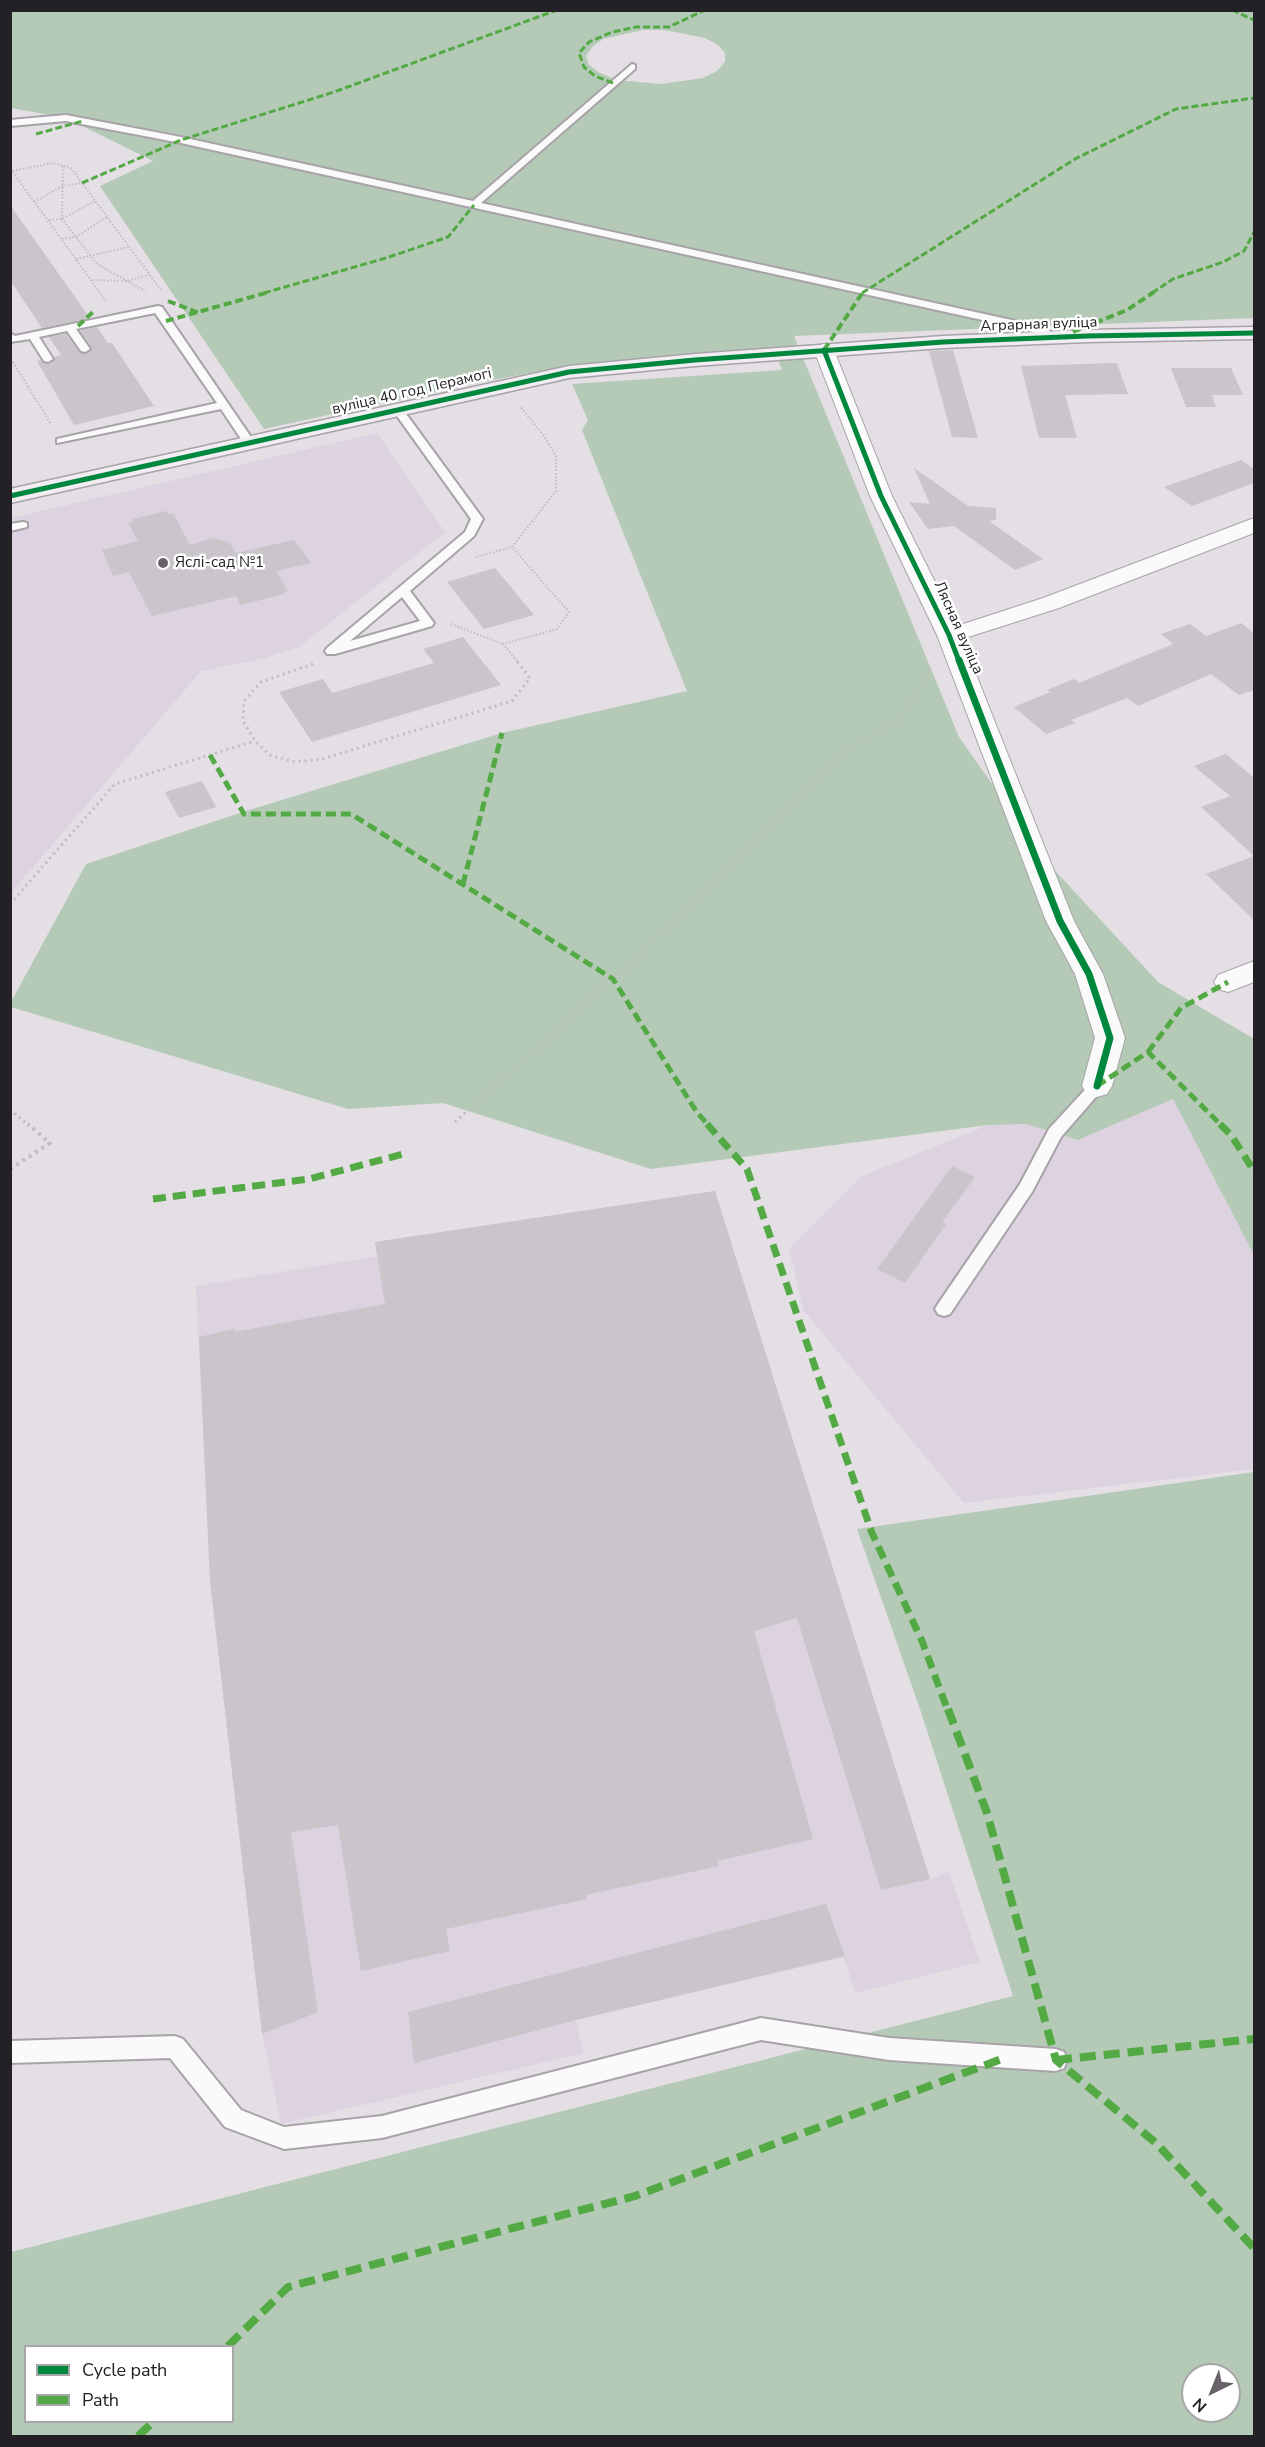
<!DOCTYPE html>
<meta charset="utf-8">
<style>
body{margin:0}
#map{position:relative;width:1265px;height:2447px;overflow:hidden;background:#e4dee5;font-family:"Nunito Sans",sans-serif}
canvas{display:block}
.frame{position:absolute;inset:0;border:12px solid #242126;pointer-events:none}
.legend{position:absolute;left:24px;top:2345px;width:210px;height:78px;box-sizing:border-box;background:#fff;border:2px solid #a7a6a8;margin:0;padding:8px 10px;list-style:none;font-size:18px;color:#242126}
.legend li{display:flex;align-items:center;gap:12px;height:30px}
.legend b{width:30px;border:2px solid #a7a6a8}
.north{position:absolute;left:1181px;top:2363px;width:60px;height:60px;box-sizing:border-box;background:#fff;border:2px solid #a7a6a8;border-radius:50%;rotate:223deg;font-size:16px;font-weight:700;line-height:24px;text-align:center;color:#242126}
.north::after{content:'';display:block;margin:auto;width:21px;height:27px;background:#676369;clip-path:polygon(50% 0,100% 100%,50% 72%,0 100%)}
</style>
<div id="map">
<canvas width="1265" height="2447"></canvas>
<div class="frame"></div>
<ul class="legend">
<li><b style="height:8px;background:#00873e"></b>Cycle path</li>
<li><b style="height:8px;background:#53aa44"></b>Path</li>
</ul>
<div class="north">N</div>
</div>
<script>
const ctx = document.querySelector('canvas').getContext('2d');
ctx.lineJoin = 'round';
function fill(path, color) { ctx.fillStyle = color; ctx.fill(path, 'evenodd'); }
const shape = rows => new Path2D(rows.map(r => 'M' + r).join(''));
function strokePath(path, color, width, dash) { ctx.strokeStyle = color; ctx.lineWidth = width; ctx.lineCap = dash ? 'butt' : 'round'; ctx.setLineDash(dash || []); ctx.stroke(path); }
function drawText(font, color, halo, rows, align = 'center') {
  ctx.font = font + ' "Nunito Sans",sans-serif'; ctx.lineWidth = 5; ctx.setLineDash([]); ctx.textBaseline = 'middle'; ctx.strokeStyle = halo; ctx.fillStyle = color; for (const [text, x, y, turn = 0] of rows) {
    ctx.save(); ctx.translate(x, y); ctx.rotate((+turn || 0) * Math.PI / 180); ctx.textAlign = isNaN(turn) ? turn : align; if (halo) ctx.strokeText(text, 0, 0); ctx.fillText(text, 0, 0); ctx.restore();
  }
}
const built = shape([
 [377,433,445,532,299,647,261,659,201,671,11,893,11,518],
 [1173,1099,1254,1255,1254,1469,964,1503,804,1311,789,1249,862,1176,988,1125,1026,1124,1078,1140],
 [715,1191,930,1879,949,1872,980,1962,855,1993,844,1957,576,2020,583,2053,281,2124,262,2033,210,1580,196,1286,377,1256,375,1242]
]);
const green = shape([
 [10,11,1254,11,1254,318,794,336,959,737,1047,862,1158,982,1254,1039,1254,1255,1173,1099,1078,1140,1026,1124,988,1125,651,1169,443,1103,348,1109,11,1007,11,1002,86,864,249,810,502,733,687,691,582,430,588,420,572,384,782,370,774,350,577,364,461,386,264,429,100,186,153,161,66,118,11,108],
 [642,30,665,30,705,38,718,45,725,53,725,62,717,71,703,78,661,84,617,80,600,73,589,65,586,56,592,47,603,39],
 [1254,1472,1254,2436,11,2436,11,2252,1013,1996,920,1709,857,1529],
 [26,2346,232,2346,232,2422,26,2422],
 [1193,2375,1229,2375,1229,2411,1193,2411]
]);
const building = shape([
 [10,205,90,318,42,328,10,280],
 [97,327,108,343,112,343,154,406,74,425,37,361,41,360,49,364,54,361,54,357,61,355,49,337,66,334,79,352,86,354,92,348,80,331],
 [953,350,978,438,952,437,929,351],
 [1117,363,1128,394,1065,395,1077,438,1039,438,1021,366],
 [1171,368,1231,368,1243,395,1212,395,1216,407,1186,407],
 [1241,460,1254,469,1254,483,1192,506,1164,487],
 [914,468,968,506,996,508,996,520,989,521,1043,559,1015,570,954,526,928,529,909,502,930,504],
 [167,511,169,514,173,513,190,545,213,538,229,542,236,553,294,540,311,563,276,571,288,591,283,592,284,594,241,605,236,596,152,616,129,572,113,576,102,550,138,541,128,523,134,521,133,519],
 [495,568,534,615,484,629,447,582],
 [1241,623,1254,633,1254,690,1239,695,1211,674,1138,706,1127,698,1071,720,1075,723,1046,734,1014,707,1050,692,1047,690,1074,679,1079,683,1173,644,1161,634,1190,624,1206,636],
 [463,637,501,685,312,742,279,692,323,679,332,693,434,663,423,649],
 [1226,754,1254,778,1254,856,1201,807,1230,796,1194,766],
 [202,781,216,807,179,818,165,792],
 [1254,856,1254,920,1206,874],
 [952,1166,975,1177,942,1222,946,1224,905,1283,877,1269],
 [715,1191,930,1879,881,1890,797,1618,754,1631,813,1839,717,1861,719,1866,586,1895,587,1899,446,1929,450,1951,361,1971,338,1825,291,1832,318,2012,262,2034,210,1580,199,1337,234,1329,234,1332,385,1304,375,1242],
 [826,1904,845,1956,576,2020,414,2063,408,2012]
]);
const pathFar2 = shape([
 [63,166,62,219,97,264,145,291],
 [34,202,62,186,82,183],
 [49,220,62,219,95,201],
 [62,239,76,237,107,217],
 [76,259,128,247],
 [93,280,127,281,149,275],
 [106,301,12,171,53,163,71,168,161,290],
 [11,359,51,424],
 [476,557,512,547],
 [451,624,503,644],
 [517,661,503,644,557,629,569,612,512,547,556,491,556,456,544,436,520,406]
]);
const pathFar1 = shape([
 [313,664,261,682,244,701,243,721,255,741,270,755,295,762,322,759,512,701,530,678,516,660],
 [10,904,115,784,255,741],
 [10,1109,29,1126],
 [455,1122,641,953,782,815,839,753,901,719,931,667]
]);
const path = shape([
 [10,1169,50,1143,28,1124]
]);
const lane = shape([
 [632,64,635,65,635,69,481,203,1025,323,1066,337,1061,340,1023,329,181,143,66,121,10,126,10,120,66,115,181,137,473,201,632,64],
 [158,306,162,307,229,405,255,443,253,445,245,445,221,409,57,443,57,439,217,403,155,313,76,329,90,349,85,352,81,351,67,331,39,337,53,359,48,362,44,361,30,339,10,342,10,333,15,336,158,306],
 [397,406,401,407,483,519,474,536,410,591,434,623,432,626,335,654,327,654,325,651,327,648,465,532,471,519,392,409,397,406],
 [402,597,420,621,350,641,402,597],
 [23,522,27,523,27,527,10,531,10,524,23,522],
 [1097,1080,1102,1082,1105,1086,1102,1090,1061,1137,1032,1192,950,1314,944,1316,938,1314,935,1309,938,1304,1020,1184,1049,1129,1092,1082,1097,1080],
 [761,2018,889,2038,1056,2049,1064,2052,1067,2060,1064,2068,1056,2071,889,2060,761,2040,382,2138,284,2149,225,2127,170,2058,10,2063,10,2041,175,2036,183,2039,241,2110,284,2127,382,2116,761,2018]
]);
const street = shape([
 [824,344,831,346,834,350,892,496,957,626,1043,598,1254,518,1254,533,1059,608,962,639,1074,921,1103,974,1125,1038,1112,1086,1107,1094,1097,1097,1087,1094,1082,1086,1095,1038,1075,974,1046,921,937,635,870,496,814,350,817,346,824,344],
 [1254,961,1254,982,1228,992,1218,989,1214,982,1218,975,1254,961]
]);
const secondary = shape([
 [1254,327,1254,339,1087,342,943,348,695,366,569,378,10,503,10,489,569,366,695,354,943,336,1087,330,1254,327]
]);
const quietFar4 = shape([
 [1232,10,1254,20],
 [613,83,595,76,584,67,579,53,589,42,612,32,636,27,669,27,705,10],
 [36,134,83,121],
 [82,183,181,140,334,92,557,10],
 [264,293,386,258,448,237,474,205],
 [862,293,1075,159,1176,109,1254,98],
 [1152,293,1173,279,1223,262,1244,251,1254,232]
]);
const quietFar3 = shape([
 [168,301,199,313],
 [166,321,269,292],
 [78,326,95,310],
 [1073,332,1127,310,1154,292],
 [824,350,863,292]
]);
const quietFar2 = shape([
 [210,755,244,814,351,814,613,979,696,1111,709,1126],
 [463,884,502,733],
 [1148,1052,1181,1008,1228,982],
 [1097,1086,1148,1052,1222,1126]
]);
const quietFar1 = shape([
 [707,1124,747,1169,872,1533,922,1641,948,1711],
 [1220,1124,1231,1135,1254,1171],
 [153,1199,309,1179,407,1153]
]);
const quiet = shape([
 [948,1709,987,1813,1056,2060,1156,2143,1254,2248],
 [1056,2060,1254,2039],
 [228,2346,288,2287,635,2196,1007,2057],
 [138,2436,153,2422]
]);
const cyclewayFar1 = shape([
 [824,350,881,496,949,635,959,661],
 [10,496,569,372,695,360,943,342,1087,336,1254,333]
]);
const cycleway = shape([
 [959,660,1060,921,1089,974,1110,1038,1097,1086]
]);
const markers = [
 [163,563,6,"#676369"]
];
const farStreetnames = [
 ["Аграрная вуліца",1039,325,-2],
 ["вуліца 40 год Перамогі",412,392,-13],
 ["Лясная вуліца",958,628,66]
];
const farPoinames = [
 ["Яслі-сад №1",175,563]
];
fill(built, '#ddd2e0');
fill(green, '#b4cab6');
fill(building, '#c9c5ca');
strokePath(lane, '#a7a3a8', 4);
strokePath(street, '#a7a3a8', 2);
strokePath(secondary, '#a7a3a8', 3);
strokePath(pathFar2, '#c0bec1', 2, [1.5, 2]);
strokePath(pathFar1, '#c0bec1', 3, [2, 4]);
strokePath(path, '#c0bec1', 4, [3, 4.5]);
fill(lane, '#fbfafb');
fill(street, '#fbfafb');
fill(secondary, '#f1edf2');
strokePath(quietFar4, '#53aa44', 3, [7, 3]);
strokePath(quietFar3, '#53aa44', 4, [8, 4]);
strokePath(quietFar2, '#53aa44', 5, [10, 5]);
strokePath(quietFar1, '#53aa44', 7, [13, 7]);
strokePath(quiet, '#53aa44', 8, [16, 8]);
strokePath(cyclewayFar1, '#00873e', 5);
strokePath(cycleway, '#00873e', 7);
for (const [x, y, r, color] of markers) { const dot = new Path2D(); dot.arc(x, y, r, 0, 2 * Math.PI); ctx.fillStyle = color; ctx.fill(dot); strokePath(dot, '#fff', 2); }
drawText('15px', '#242126', '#fff', farStreetnames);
drawText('15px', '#242126', '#fff', farPoinames, 'left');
</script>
